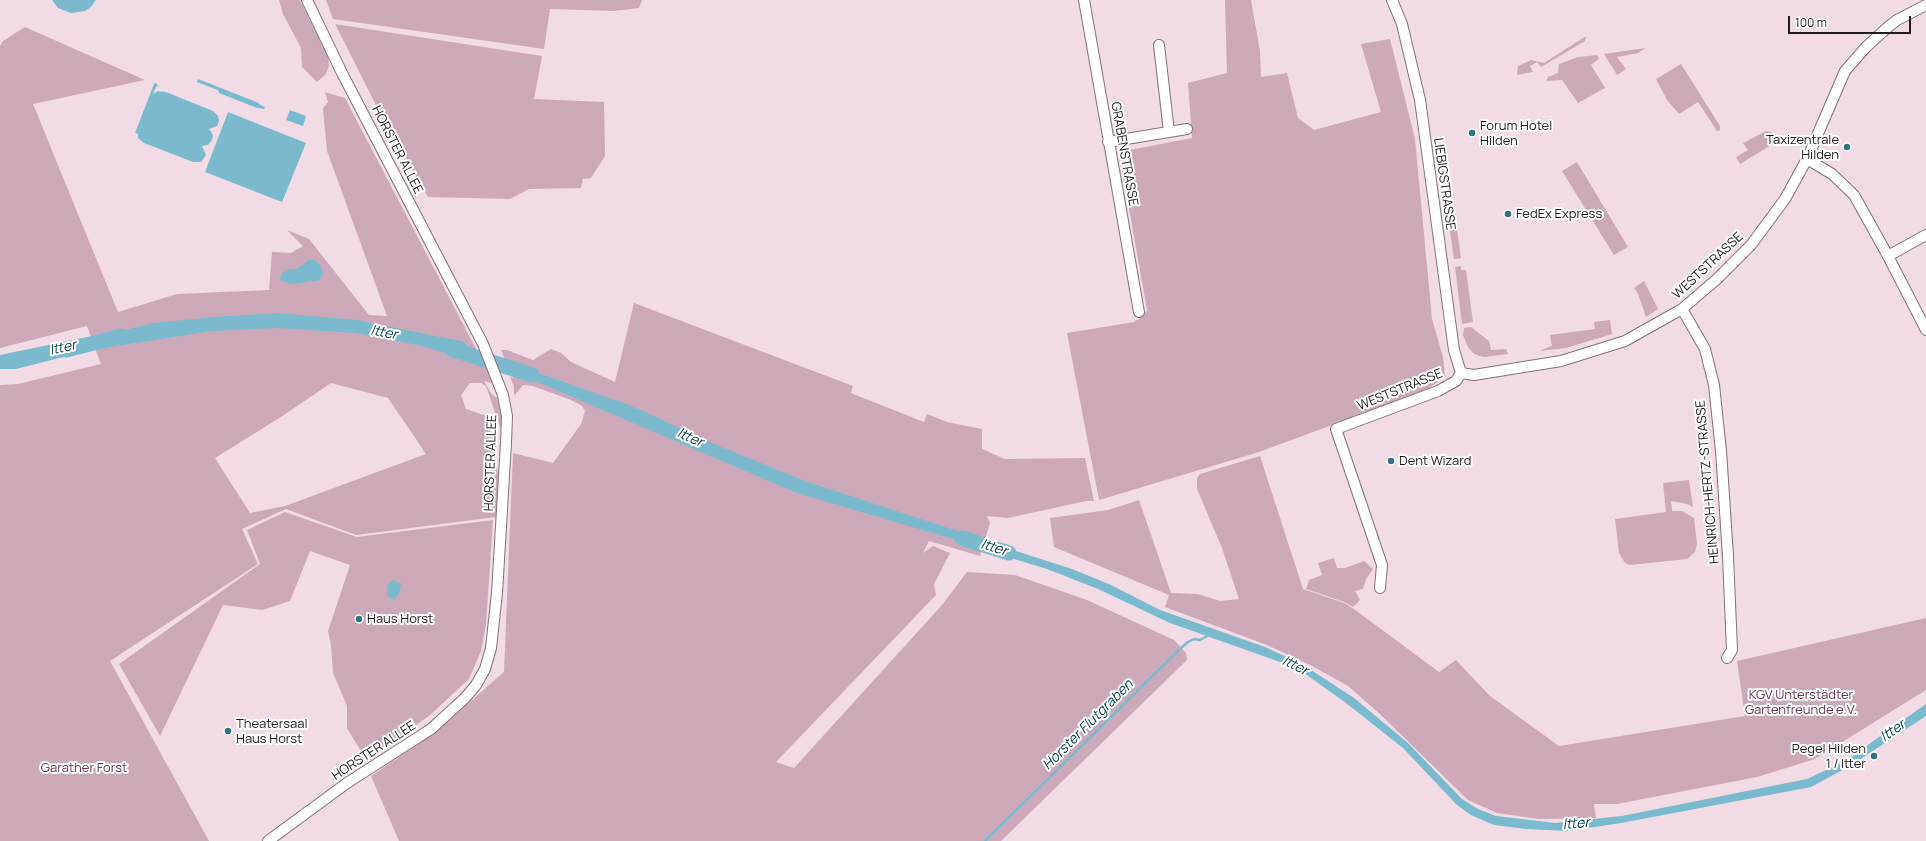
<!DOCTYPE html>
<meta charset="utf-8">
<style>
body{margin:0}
#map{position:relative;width:1926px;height:841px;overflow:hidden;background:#f1dce5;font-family:Manrope,sans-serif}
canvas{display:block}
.scale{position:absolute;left:1788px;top:16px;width:123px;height:18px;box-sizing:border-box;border:2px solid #211a1d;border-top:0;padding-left:5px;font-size:12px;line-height:14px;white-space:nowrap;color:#211a1d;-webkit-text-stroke:3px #fff;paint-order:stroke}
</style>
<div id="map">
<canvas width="1926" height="841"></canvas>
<div class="scale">100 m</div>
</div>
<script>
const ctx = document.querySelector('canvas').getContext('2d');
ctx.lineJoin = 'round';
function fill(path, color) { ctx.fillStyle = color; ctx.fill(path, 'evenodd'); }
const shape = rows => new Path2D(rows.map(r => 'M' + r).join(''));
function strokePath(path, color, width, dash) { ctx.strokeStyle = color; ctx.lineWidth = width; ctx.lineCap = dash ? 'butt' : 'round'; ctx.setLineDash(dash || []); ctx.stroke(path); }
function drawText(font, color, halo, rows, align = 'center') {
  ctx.font = font + ' Manrope,sans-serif'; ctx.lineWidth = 4; ctx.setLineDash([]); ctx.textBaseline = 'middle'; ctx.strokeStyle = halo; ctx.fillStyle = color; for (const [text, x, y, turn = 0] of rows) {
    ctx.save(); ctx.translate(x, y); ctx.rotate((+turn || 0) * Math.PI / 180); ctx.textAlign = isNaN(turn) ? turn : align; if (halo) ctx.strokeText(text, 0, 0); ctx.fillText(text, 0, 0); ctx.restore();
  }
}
const green = shape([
 [279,0,300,0,328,56,329,66,326,74,317,82,302,67,301,48,283,14],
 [326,0,642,0,639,8,614,11,550,9,544,49,333,19],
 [1225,0,1251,0,1260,51,1261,77,1287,73,1298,118,1314,130,1381,112,1361,44,1390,39,1415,139,1432,319,1443,357,1445,376,1427,390,1259,452,1099,500,1067,333,1134,322,1143,316,1147,310,1119,152,1192,138,1188,83,1227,73],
 [335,24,542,56,534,99,604,102,605,156,591,178,583,179,581,188,529,189,510,199,428,197,378,109],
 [25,27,145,80,33,104,118,312,177,294,269,290,272,252,291,253,303,246,287,230,309,239,369,315,387,316,327,151,323,108,328,102,325,92,345,98,485,366,493,378,492,383,484,381,491,393,495,397,500,398,504,413,502,433,486,386,481,383,470,383,461,395,466,409,487,416,499,478,496,517,356,535,286,509,242,529,258,564,110,661,209,841,0,841,0,385,18,384,101,364,87,326,0,348,0,46,3,41],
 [331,383,388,398,426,454,285,506,250,513,215,458,284,415],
 [1586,36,1585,41,1541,67,1537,62,1530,66,1533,72,1517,75,1518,66,1531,60,1544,63],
 [1646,48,1638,53,1617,57,1626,69,1617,75,1604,54],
 [1597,55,1599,59,1591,65,1605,88,1578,103,1562,80,1546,81,1548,77,1558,73,1559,64,1578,57],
 [1681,64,1720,126,1720,130,1717,131,1698,102,1679,114,1667,100,1656,79],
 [1766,131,1771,132,1773,135,1775,139,1773,144,1740,164,1736,157,1748,150,1743,143],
 [1577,162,1628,247,1614,255,1562,171],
 [1454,209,1461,258,1454,259,1447,210],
 [1461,266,1461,270,1466,270,1473,322,1462,324,1455,267],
 [1644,281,1658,309,1646,317,1638,294,1634,288],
 [634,303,853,386,851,393,924,422,927,414,947,422,982,429,982,449,1005,459,1085,458,1094,501,1086,501,1008,518,987,516,990,523,980,556,929,541,923,553,933,546,950,553,934,584,936,595,776,762,794,768,942,605,967,572,1015,575,1087,600,1174,640,1186,653,1187,660,1001,841,399,841,371,776,433,734,504,672,513,453,553,463,581,424,585,411,582,406,571,400,533,386,523,385,514,396,514,387,510,377,513,378,501,350,507,350,533,360,551,349,561,353,571,362,615,382],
 [1610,320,1612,334,1566,348,1539,351,1552,346,1550,335,1595,329,1594,322],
 [1471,327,1489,341,1491,350,1506,349,1508,354,1485,357,1479,356,1473,353,1468,347,1463,335,1464,328],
 [1260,456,1303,589,1344,603,1354,609,1439,672,1456,660,1490,696,1559,746,1745,716,1737,661,1926,618,1926,690,1815,759,1757,777,1617,804,1594,804,1596,818,1539,819,1497,813,1468,800,1380,714,1348,686,1312,666,1267,645,1165,607,1169,595,1054,547,1050,518,1108,510,1139,500,1171,593,1198,594,1220,601,1239,599,1222,548,1197,489,1197,478,1200,474],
 [1689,480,1693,507,1687,504,1671,501,1672,511,1682,511,1694,518,1697,544,1695,552,1687,559,1630,565,1625,563,1619,553,1615,519,1666,512,1663,483],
 [285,512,357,537,493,520,486,625,481,651,469,679,430,715,389,745,364,756,347,728,347,706,333,673,331,645,328,631,350,565,310,551,290,601,262,610,223,605,160,736,119,664,260,564,247,530],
 [1334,558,1337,568,1345,568,1364,561,1373,569,1366,579,1363,589,1355,591,1360,600,1353,607,1344,602,1306,589,1309,580,1322,575,1318,563]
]);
const water = shape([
 [52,0,96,0,91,7,85,11,71,13,58,8],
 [198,79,259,103,259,104,265,107,264,109,257,108,219,93,218,90,197,82],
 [156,83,158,86,156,87,153,94,158,91,166,92,213,111,218,116,219,121,217,126,209,129,213,135,212,140,208,145,202,146,206,155,201,162,193,162,144,143,138,138,138,134,135,133,154,84],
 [290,110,306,116,303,126,286,120],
 [228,112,306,143,282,202,205,172],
 [308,260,315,260,321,267,323,274,320,280,293,284,281,281,280,278,283,272,289,269,297,269],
 [277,313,357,320,465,342,473,361,418,345,356,333,278,328,212,331,103,348,102,336,154,323,214,317],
 [82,338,87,351,16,369,0,369,0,355],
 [510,363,632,406,712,443,802,480,982,539,980,547,797,493,514,372],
 [991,543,1072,569,1109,584,1160,610,1265,647,1302,664,1354,698,1408,743,1462,799,1478,809,1496,816,1555,823,1622,816,1807,779,1845,761,1926,704,1926,716,1850,766,1811,787,1621,823,1568,831,1526,829,1494,825,1471,815,1457,805,1403,748,1346,703,1297,668,1170,623,1098,589,1047,569,988,551],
 [392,580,400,583,401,586,397,598,394,599,390,598,387,595,388,584]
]);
const stream = shape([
 [985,841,1180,649,1188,642,1194,639,1200,640,1209,635]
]);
const river = shape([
 [451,349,532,375],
 [66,350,122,336],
 [962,538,1009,553]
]);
const minor = shape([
 [1084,0,1139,312],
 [1392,0,1402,24,1420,100,1454,350,1461,373],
 [1159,45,1169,132],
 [1108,142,1187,129],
 [1807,159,1832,174,1854,195,1888,256,1926,330],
 [1888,256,1926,235],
 [1682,309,1705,349,1714,385,1721,451,1728,556,1732,650,1727,658],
 [1461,373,1474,375,1561,361,1625,341,1682,309,1717,279,1751,245,1785,199,1807,159,1845,71,1866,47,1888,27,1897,20,1926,5],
 [1380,588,1382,565,1336,429,1438,391,1456,381,1461,373],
 [268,841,347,783,431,729,465,698,476,685,485,669,491,648,497,593,506,443,507,416,503,395,483,344,342,73,307,0]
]);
const markers = [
 [1472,133,4,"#317385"],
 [1847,147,4,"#317385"],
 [1508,214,4,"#317385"],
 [1391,461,4,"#317385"],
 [359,619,4,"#317385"],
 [228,731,4,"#317385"],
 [1874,756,4,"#317385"]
];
const poiNames = [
 ["Forum Hotel",1480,126],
 ["Hilden",1480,141],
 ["Taxizentrale",1839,140,"right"],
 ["Hilden",1839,155,"right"],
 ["FedEx Express",1516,214],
 ["Dent Wizard",1399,461],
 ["Haus Horst",367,619],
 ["Theatersaal",236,724],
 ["Haus Horst",236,739],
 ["Pegel Hilden",1866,749,"right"],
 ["1 / Itter",1866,764,"right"]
];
const streetNames = [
 ["HORSTER ALLEE",397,150,63],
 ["GRABENSTRASSE",1124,154,80],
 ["LIEBIGSTRASSE",1444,184,82],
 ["WESTSTRASSE",1708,266,-43],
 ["WESTSTRASSE",1400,390,-22],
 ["HORSTER ALLEE",491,463,-88],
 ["HEINRICH-HERTZ-STRASSE",1708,482,-95],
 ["HORSTER ALLEE",374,751,-33]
];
const parkNames = [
 ["KGV Unterstädter",1801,695],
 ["Gartenfreunde e.V.",1801,710],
 ["Garather Forst",84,768]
];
const waterNames = [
 ["Itter",384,333,10],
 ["Itter",63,348,-12],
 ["Itter",690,438,24],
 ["Itter",994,548,17],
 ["Itter",1295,666,26],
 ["Horster Flutgraben",1088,725,-45],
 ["Itter",1893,731,-35],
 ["Itter",1576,824,-5]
];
fill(green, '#cca9b8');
fill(water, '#7bbacd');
strokePath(stream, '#7bbacd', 2.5);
strokePath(river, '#7bbacd', 15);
strokePath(minor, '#847179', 12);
strokePath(minor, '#fff', 10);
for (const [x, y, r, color] of markers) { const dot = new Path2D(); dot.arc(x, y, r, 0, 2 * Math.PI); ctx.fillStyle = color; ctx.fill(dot); strokePath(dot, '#fff', 1.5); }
drawText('13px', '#211a1d', '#fff', poiNames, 'left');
drawText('13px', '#211a1d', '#fff', streetNames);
drawText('13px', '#743355', '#fff', parkNames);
drawText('italic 14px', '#094452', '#fff', waterNames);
</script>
